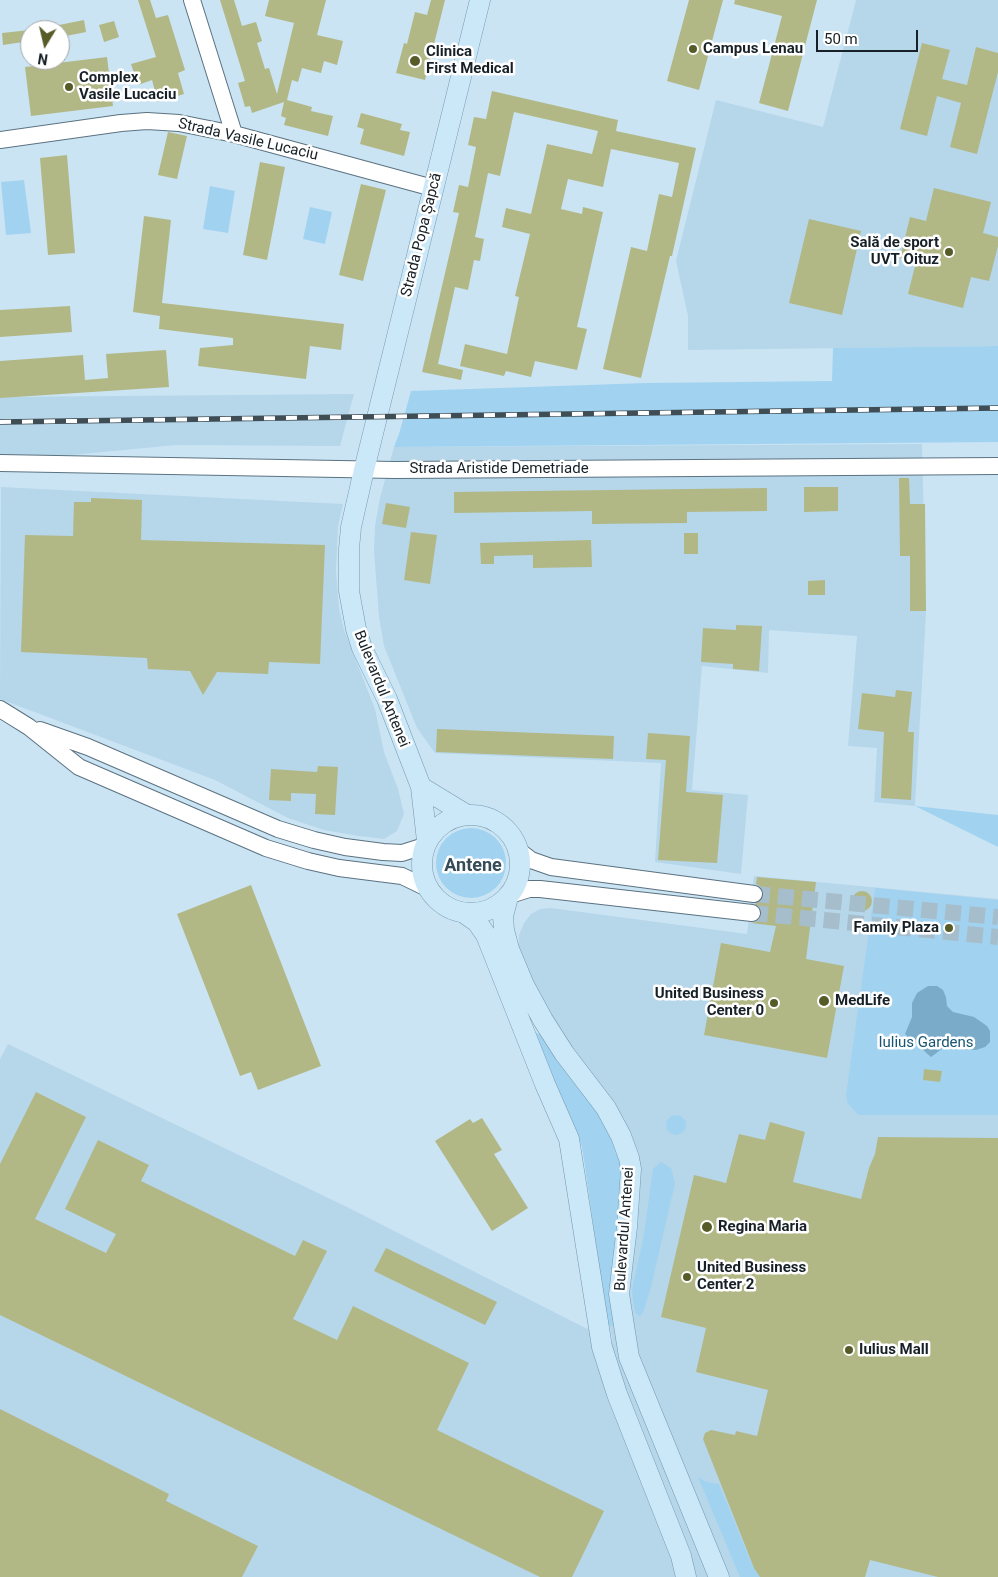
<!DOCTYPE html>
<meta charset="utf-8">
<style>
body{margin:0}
#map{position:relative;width:998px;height:1577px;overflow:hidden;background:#cae4f4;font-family:Roboto,sans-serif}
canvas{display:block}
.north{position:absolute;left:20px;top:20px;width:50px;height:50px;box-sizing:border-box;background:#fff;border:1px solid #a2a6a8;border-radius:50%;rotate:189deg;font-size:14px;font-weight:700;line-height:20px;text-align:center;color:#162026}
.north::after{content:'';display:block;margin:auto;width:18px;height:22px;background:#565b28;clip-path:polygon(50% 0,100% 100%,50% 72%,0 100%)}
.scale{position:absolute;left:816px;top:30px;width:102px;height:22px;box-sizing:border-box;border:2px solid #162026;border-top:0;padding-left:6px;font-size:15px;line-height:18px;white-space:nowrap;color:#162026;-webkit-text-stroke:4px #fff;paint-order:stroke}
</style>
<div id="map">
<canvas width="998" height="1577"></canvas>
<div class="north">N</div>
<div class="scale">50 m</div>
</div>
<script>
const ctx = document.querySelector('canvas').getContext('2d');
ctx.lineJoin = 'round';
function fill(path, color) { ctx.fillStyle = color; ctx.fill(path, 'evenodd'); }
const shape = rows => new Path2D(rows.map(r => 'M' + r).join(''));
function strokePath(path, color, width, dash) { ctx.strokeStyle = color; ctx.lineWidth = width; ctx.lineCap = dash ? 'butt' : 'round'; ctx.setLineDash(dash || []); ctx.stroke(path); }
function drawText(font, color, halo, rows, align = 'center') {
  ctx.font = font + ' Roboto,sans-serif'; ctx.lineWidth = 5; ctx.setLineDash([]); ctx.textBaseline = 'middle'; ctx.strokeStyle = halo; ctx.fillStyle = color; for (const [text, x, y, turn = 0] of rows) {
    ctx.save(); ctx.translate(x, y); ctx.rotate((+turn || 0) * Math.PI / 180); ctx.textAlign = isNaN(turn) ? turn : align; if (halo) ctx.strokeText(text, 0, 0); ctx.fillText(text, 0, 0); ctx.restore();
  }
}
const built = shape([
 [856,0,998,0,998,346,688,350,688,316,676,261,716,100,823,127],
 [354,394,340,446,176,445,61,456,0,455,0,397],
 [922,444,926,614,915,806,874,802,877,748,848,746,857,636,769,630,768,673,702,666,692,790,748,795,741,874,655,862,661,763,435,753,417,728,384,646,379,617,374,551,375,526,380,498,394,447],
 [1,487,343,504,338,526,336,571,339,609,344,630,375,709,384,752,398,789,404,814,397,831,384,839,359,836,324,830,288,818,215,780,0,699],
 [754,876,998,899,998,1577,0,1577,0,1059,8,1044,345,1206,613,1342,599,1276,590,1188,576,1118,562,1071,517,992,519,935,524,923,531,914,540,909,551,908,747,934]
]);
const green = shape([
 [24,180,31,233,6,235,1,182],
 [210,186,235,191,228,233,203,229],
 [310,207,332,212,325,244,303,239],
 [998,346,998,442,394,447,399,434,411,391,646,383,832,381,833,348],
 [915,806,998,815,998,847],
 '436 863a35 35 0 1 1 70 0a35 35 0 1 1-70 0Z',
 [875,888,998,900,998,1115,859,1115,848,1104,846,1095],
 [533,1031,543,1036,601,1110,622,1159,619,1324,604,1327,599,1266,582,1146],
 '666 1125a10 10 0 1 1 20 0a10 10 0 1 1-20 0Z',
 [661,1162,671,1168,675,1183,651,1287,644,1310,640,1316,636,1314,634,1307,632,1290,644,1234,653,1169],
 [698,1477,706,1482,719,1484,750,1560,760,1577,740,1577]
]);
const water = shape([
 [928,986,937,986,943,990,946,997,947,1006,953,1012,974,1017,987,1026,990,1031,990,1042,985,1047,976,1050,943,1048,931,1057,905,1034,912,1017,912,1003,917,993]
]);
const building = shape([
 [138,0,150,0,156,18,168,15,185,70,178,73,184,94,158,102,152,80,138,85,131,64,156,57],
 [220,0,234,0,242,26,256,22,262,41,257,43,265,69,269,68,277,94,294,23,265,16,269,0,326,0,317,35,343,41,337,65,324,61,321,73,302,68,298,82,292,80,287,100,312,107,311,111,333,116,328,136,284,125,286,118,281,116,284,102,252,113,250,106,245,107,238,83,245,81],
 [431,0,445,0,425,80,396,73,404,43,407,44,415,12,427,15],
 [689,0,723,0,699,90,667,81],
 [735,0,817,0,788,111,759,103,782,16,734,4],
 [84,20,86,32,61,37,59,25],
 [114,21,119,37,104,42,99,25],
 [30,30,30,41,3,45,2,33],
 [922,43,950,50,942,79,967,85,976,47,998,53,998,72,977,154,950,147,961,103,937,96,927,136,900,129],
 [107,57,113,106,31,116,25,67],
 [492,91,618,120,616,131,696,148,672,256,670,256,641,378,603,369,631,247,647,251,659,194,672,197,679,163,611,149,603,187,568,179,561,209,582,214,583,207,603,212,577,327,587,329,577,370,535,361,531,377,506,371,504,376,460,366,465,344,507,354,519,297,515,296,530,234,502,227,506,208,531,214,547,144,592,154,598,131,514,112,500,176,488,173,475,237,484,239,480,261,474,260,468,290,455,287,438,364,463,370,461,380,422,372,459,213,453,212,459,185,468,187,476,147,468,145,474,117,486,119],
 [361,113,402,124,400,130,410,132,404,156,360,144,364,129,357,127],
 [168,132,187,136,177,179,158,175],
 [67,155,75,253,48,255,40,158],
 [260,162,285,167,267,260,243,255],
 [361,184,386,190,363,281,339,275],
 [934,188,991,202,983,233,998,237,998,246,989,281,971,277,963,308,908,294,916,262,900,258,910,217,926,221],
 [144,216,171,220,162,303,344,324,341,350,310,346,306,379,198,366,200,348,233,345,233,338,159,329,160,316,133,312],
 [809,219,861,231,842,315,789,303],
 [70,306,72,332,0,337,0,310],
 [166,350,169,387,0,398,0,361,83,355,85,380,108,378,106,354],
 [899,478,909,478,910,504,925,504,926,611,910,611,910,556,900,556],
 [804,487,838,487,838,511,804,512],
 [767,488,767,511,687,512,687,523,592,524,592,511,454,513,454,492],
 [91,498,142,500,141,540,325,545,320,664,269,662,268,674,217,672,203,695,190,671,148,669,147,658,21,652,25,535,73,536,74,502,91,502],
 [386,503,410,507,406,528,382,524],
 [411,532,437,535,430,584,404,580],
 [684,533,698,533,698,554,684,554],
 [591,540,592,567,533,568,533,555,494,556,494,564,481,564,480,543],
 [825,580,825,595,808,595,808,581],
 [736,625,762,626,759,671,733,669,733,664,701,662,703,628,736,630],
 [896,690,912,692,908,732,914,732,911,800,881,798,884,732,858,729,862,693,895,697],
 [437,729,614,736,613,759,436,752],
 [648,733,690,736,686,792,723,795,717,863,658,860,666,760,646,759],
 [318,766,338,767,335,815,315,814,316,794,291,793,291,801,269,800,271,769,317,772],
 [757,877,816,882,806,959,844,966,827,1058,704,1035,721,943,770,952,776,926,751,923,756,922,762,915,761,909,755,904,762,900,764,895,760,886,756,884],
 [251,885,321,1066,258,1090,251,1072,240,1076,177,914],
 '852 901a10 10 0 1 1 20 0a10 10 0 1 1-20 0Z',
 [924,1069,942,1071,940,1082,923,1080],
 [36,1092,86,1117,35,1219,106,1253,116,1234,65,1209,98,1140,149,1165,141,1181,295,1256,303,1240,327,1251,293,1319,337,1340,353,1306,469,1363,437,1430,604,1511,572,1577,540,1577,0,1315,0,1164],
 [482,1118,502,1150,494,1154,528,1208,492,1231,435,1141,470,1119,473,1123],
 [770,1122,805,1132,793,1182,861,1199,869,1168,875,1154,878,1137,998,1138,998,1577,938,1577,870,1560,865,1577,760,1577,754,1568,703,1439,705,1433,711,1430,735,1435,736,1431,757,1436,768,1390,696,1372,706,1328,661,1317,694,1175,726,1183,739,1134,765,1140],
 [386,1248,497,1302,485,1325,374,1271],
 [0,1409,169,1494,166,1501,258,1546,242,1577,0,1577]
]);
const minorTunnel = shape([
 [754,894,998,917],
 [752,913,998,937]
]);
const minor = shape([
 [192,0,234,134],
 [0,140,121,123,147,121,179,123,234,134,433,188],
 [0,463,395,470,998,466],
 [0,709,29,727,79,767,266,848,308,861,339,868,402,876,427,888],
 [40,730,88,747,278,829,314,840,345,847,383,852,402,853,424,846],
 [519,851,531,860,551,867,754,894],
 [510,895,529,889,540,889,752,913]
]);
const major = shape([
 [421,787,467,815],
 '422 864a49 49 0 1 1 98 0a49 49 0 1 1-98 0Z',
 [427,841,421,787,387,699,362,648,356,629,349,591,349,549,351,527,364,470,480,0],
 [508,897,503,916,504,930,509,949,524,985,543,1020,564,1053,606,1108,621,1136,629,1158,631,1169,627,1227,619,1294,629,1357,719,1577],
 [464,913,477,922,486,935,545,1084,569,1139,602,1347,617,1394,681,1556,686,1577]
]);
const rail = shape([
 [0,422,998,408]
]);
const markers = [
 [693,49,5,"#565b28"],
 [415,61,6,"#565b28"],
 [69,87,5,"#565b28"],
 [949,252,5,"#565b28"],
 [949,928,5,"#565b28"],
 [824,1001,6,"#565b28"],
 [774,1003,5,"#565b28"],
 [707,1227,6,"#565b28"],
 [687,1277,5,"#565b28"],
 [849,1350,5,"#565b28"]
];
const poiNames = [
 ["Campus Lenau",703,49],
 ["Clinica",426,52],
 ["First Medical",426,69],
 ["Complex",79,78],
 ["Vasile Lucaciu",79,95],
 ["Sală de sport",939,243,"right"],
 ["UVT Oituz",939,260,"right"],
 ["Family Plaza",939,928,"right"],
 ["United Business",764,994,"right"],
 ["Center 0",764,1011,"right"],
 ["MedLife",835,1001],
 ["Regina Maria",718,1227],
 ["United Business",697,1268],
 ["Center 2",697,1285],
 ["Iulius Mall",859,1350]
];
const streetNames = [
 ["Strada Vasile Lucaciu",248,140,13],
 ["Strada Popa Șapcă",422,235,-76],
 ["Strada Aristide Demetriade",499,469],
 ["Bulevardul Antenei",381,689,68],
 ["Bulevardul Antenei",625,1229,-86]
];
const parkNames = [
 ["Iulius Gardens",926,1043]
];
const quarterNames = [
 ["Antene",473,866]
];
fill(built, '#b6d6ea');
fill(green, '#a1d3f1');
fill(water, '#7aacca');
fill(building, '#b2b885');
strokePath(minorTunnel, '#a6bdcb', 16, [16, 8]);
strokePath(minor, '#5b7280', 18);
strokePath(major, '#7598ad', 21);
strokePath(minor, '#fff', 16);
strokePath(major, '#cbe8f9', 20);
strokePath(rail, '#3f4d55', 5.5);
strokePath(rail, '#fff', 4, [11]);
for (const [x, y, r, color] of markers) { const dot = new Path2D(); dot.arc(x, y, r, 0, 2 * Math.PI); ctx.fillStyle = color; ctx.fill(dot); strokePath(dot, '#fff', 2); }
drawText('bold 15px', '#162026', '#fff', poiNames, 'left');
drawText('15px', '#162026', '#fff', streetNames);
drawText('15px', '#175574', '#fff', parkNames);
drawText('bold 18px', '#354b58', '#fff', quarterNames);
</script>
